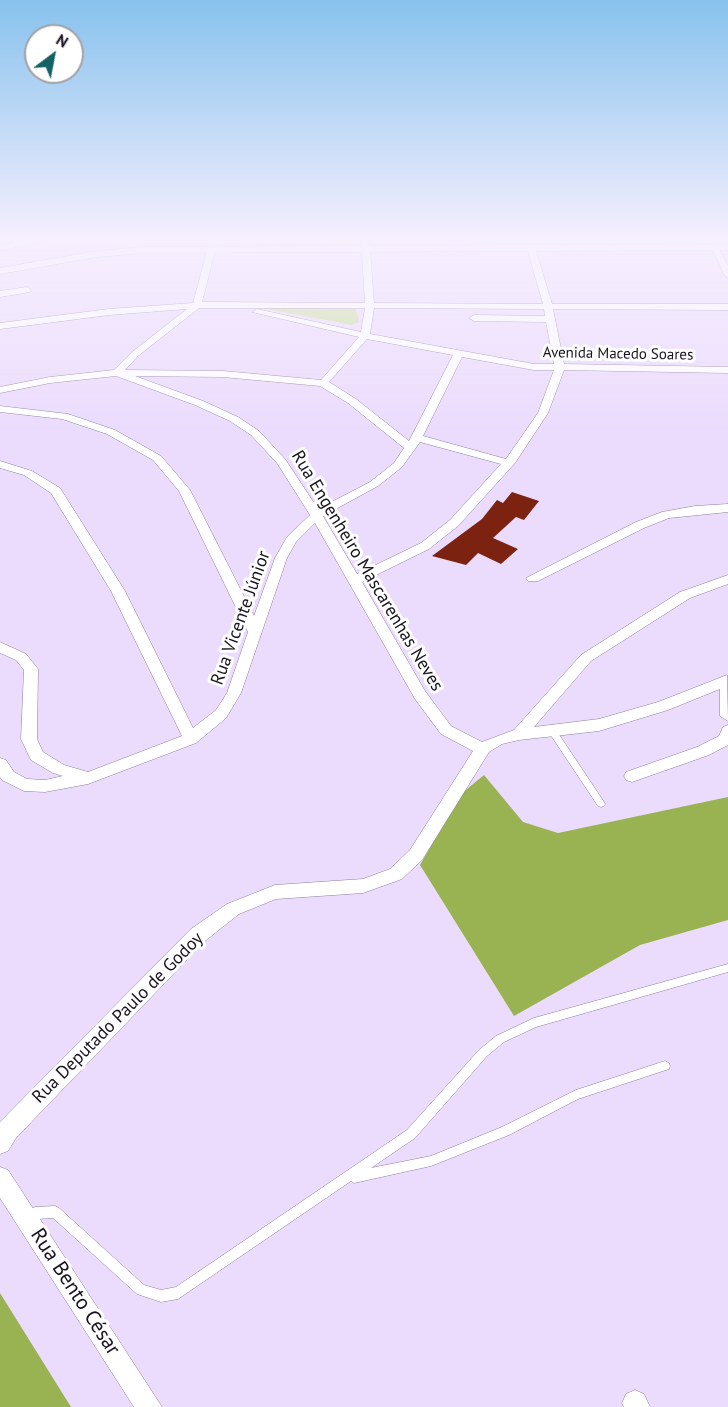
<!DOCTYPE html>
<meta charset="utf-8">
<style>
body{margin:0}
#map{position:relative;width:728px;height:1407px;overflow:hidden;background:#ebdcfd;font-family:"PT Sans",sans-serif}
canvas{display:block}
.north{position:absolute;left:24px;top:24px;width:60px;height:60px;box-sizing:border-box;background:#fff;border:2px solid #a3a1a5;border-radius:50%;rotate:32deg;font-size:16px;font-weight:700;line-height:24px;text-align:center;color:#18131e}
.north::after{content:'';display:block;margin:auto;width:21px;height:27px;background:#126264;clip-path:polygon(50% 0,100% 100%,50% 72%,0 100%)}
</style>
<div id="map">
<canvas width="728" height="1407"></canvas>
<div class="north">N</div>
</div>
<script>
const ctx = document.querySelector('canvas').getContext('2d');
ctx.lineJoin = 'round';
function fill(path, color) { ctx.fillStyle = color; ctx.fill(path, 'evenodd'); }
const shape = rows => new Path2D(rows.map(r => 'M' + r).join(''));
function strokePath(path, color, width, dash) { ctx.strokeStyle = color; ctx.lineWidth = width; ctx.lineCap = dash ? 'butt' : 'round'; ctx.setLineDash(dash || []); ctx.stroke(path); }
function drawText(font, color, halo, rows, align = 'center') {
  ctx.font = font + ' "PT Sans",sans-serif'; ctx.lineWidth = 6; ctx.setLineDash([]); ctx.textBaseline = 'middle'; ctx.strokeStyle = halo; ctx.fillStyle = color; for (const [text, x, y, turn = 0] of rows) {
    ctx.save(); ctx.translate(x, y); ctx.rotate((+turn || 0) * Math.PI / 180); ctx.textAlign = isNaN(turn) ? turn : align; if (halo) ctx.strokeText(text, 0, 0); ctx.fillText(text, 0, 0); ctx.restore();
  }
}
const green = shape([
 [261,308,356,309,359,322,352,325]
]);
const forest = shape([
 [484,775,523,822,558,833,728,797,728,920,640,945,514,1016,420,865,461,794],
 [0,1293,71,1407,0,1407]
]);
const building = shape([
 [512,492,539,501,524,520,516,517,493,538,518,549,501,564,478,553,466,565,432,556,482,519,497,500,503,503]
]);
const service = shape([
 [553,729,556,730,604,802,605,804,604,806,601,807,598,806,550,734,549,732,550,730,553,729],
 [728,964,728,972,536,1027,504,1042,487,1056,415,1138,371,1168,431,1156,502,1127,576,1090,665,1061,669,1063,670,1066,669,1069,578,1099,509,1135,431,1166,354,1183,351,1181,178,1299,161,1302,137,1294,53,1218,37,1219,28,1224,24,1222,22,1218,24,1214,35,1207,55,1206,59,1208,144,1285,161,1290,176,1287,407,1130,479,1050,496,1036,534,1018,728,964]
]);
const minor = shape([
 [361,236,369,236,374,303,543,304,527,248,531,246,535,248,552,304,728,304,728,310,553,309,564,364,728,367,728,373,564,370,548,413,515,463,458,526,429,549,362,582,425,691,451,726,482,742,514,730,581,655,680,592,728,575,728,584,690,598,591,661,534,727,599,719,658,702,727,675,728,721,720,716,720,689,668,710,599,731,519,740,502,744,489,752,422,860,402,879,363,893,276,899,239,914,205,941,16,1138,8,1151,0,1154,0,1122,191,929,227,904,275,885,363,879,390,869,410,850,473,751,441,734,415,699,315,523,296,542,287,558,241,693,226,718,196,743,88,784,45,792,24,791,2,780,0,777,0,758,6,760,14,772,27,779,45,780,63,776,53,773,31,760,29,756,21,739,24,670,16,660,0,653,0,642,26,654,38,669,37,739,43,752,64,765,88,772,182,736,111,591,51,493,24,475,0,468,0,461,32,471,60,488,125,591,193,728,216,710,227,693,248,632,179,491,153,460,107,434,62,419,0,412,0,406,68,414,115,430,161,456,190,490,254,616,275,558,287,537,310,515,277,463,251,435,230,421,195,405,116,376,50,383,0,393,0,387,50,377,114,370,132,352,187,309,109,315,0,329,0,323,109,309,193,303,208,248,212,246,216,248,202,302,365,303,361,236],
 [199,308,365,308,361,332,257,309,252,312,359,337,321,380,223,371,125,370,138,356,199,308],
 [374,308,544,309,545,316,474,315,469,318,474,321,546,322,554,364,534,364,370,334,374,308],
 [367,339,453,355,409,441,356,399,329,382,367,339],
 [462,357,534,370,554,370,538,413,506,459,423,436,462,357],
 [135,376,223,377,320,386,348,403,404,448,394,463,370,482,318,509,285,459,259,431,238,417,203,401,135,376],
 [420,442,501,464,450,520,421,543,357,574,323,516,378,486,402,467,420,442],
 [711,245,718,247,728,266,728,278,724,275,711,245],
 [27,287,31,290,30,292,0,297,0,291,27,287],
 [728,504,728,512,669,518,644,528,538,581,528,581,526,578,636,522,662,512,695,506,728,504],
 [728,725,728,745,709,755,632,782,626,780,624,776,626,772,697,747,719,736,723,727,728,725],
 [0,1167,8,1170,162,1407,134,1407,0,1198,0,1167],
 [635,1390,644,1394,650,1407,624,1407,622,1403,626,1394,635,1390]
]);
const tertiary = shape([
 [42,236,64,236,0,251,0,245,42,236],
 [728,244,728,250,143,253,97,257,0,274,0,268,97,251,143,247,728,244]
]);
const farStreetnames = [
 ["Avenida Macedo Soares",618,354,1]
];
const streetNames = [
 ["Rua Engenheiro Mascarenhas Neves",367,571,59],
 ["Rua Vicente Júnior",241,618,-70],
 ["Rua Deputado Paulo de Godoy",118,1018,-45]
];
const nearStreetnames = [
 ["Rua Bento César",75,1292,57]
];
fill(green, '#c9de97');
fill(forest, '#9ab352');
fill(building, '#7c2211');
strokePath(service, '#8c7f9c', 1);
strokePath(minor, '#8c7f9c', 1);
strokePath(tertiary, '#8c7f9c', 1);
fill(service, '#fff');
fill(minor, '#fff');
fill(tertiary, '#fff');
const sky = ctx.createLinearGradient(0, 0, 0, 433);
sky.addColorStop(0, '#87c2ed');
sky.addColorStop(0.55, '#f6effe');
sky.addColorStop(1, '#f6effe00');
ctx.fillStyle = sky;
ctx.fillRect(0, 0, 728, 433);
drawText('15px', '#18131e', '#fff', farStreetnames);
drawText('18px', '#18131e', '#fff', streetNames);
drawText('21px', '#18131e', '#fff', nearStreetnames);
</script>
